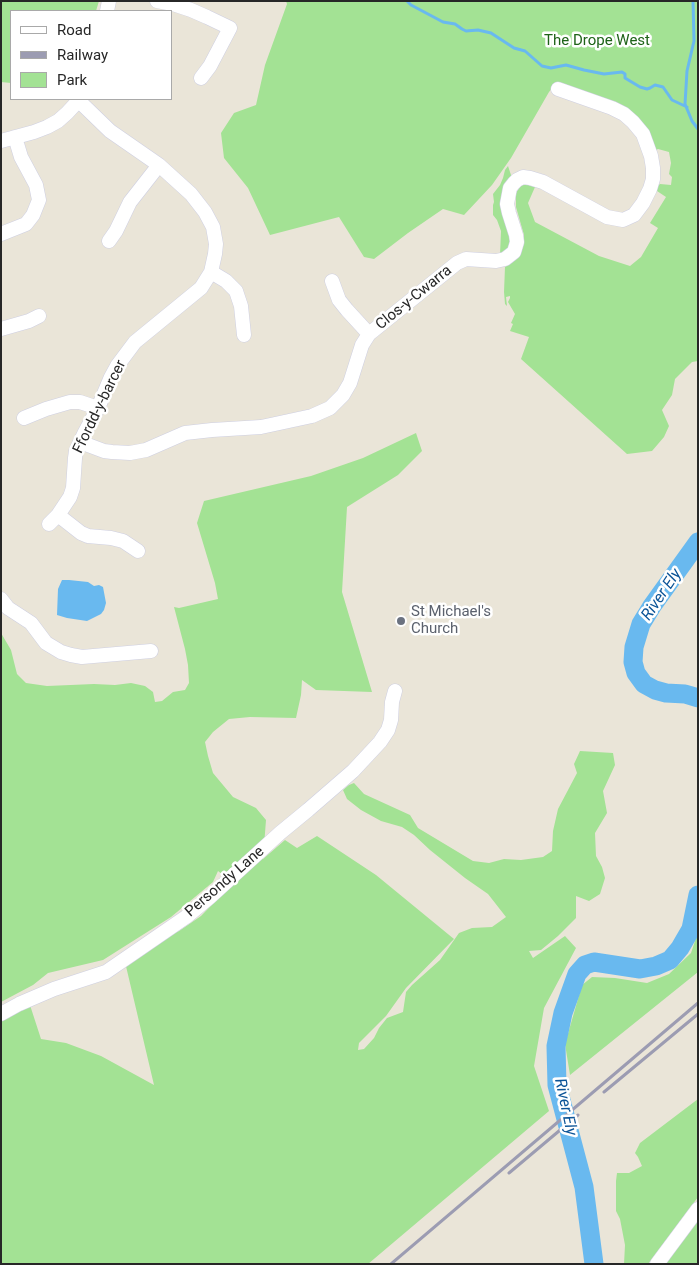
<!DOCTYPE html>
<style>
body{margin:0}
#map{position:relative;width:699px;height:1265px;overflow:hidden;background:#eae5d8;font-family:Roboto,sans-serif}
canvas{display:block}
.frame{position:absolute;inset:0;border:2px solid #272727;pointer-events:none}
.legend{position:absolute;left:10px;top:10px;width:162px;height:90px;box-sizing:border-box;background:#fff;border:1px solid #a9a9a9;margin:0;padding:6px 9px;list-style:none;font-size:15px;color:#272727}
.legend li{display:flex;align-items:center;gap:10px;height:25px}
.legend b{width:25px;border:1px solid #a9a9a9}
</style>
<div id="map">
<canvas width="699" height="1265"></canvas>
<div class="frame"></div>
<ul class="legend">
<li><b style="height:6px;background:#fff"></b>Road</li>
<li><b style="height:6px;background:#9c9cb2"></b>Railway</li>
<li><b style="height:14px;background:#a3e294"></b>Park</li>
</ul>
</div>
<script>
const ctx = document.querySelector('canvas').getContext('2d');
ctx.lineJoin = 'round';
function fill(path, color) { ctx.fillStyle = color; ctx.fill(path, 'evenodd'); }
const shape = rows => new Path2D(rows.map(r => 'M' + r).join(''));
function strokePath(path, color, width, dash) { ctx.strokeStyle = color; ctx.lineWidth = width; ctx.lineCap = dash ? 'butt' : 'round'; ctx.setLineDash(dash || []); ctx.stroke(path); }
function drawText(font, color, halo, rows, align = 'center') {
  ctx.font = font + ' Roboto,sans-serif'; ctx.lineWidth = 5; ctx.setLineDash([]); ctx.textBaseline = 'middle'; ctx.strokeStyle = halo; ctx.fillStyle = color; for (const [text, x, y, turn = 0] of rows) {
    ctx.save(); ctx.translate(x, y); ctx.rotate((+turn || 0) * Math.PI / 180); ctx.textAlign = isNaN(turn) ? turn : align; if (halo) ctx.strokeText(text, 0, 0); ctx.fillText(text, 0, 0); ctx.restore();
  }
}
const green = shape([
 [1,1,99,1,96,11,11,11,11,83,1,82],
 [286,1,698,1,698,361,692,362,675,379,672,395,662,410,669,426,664,437,652,451,627,454,521,359,529,337,510,331,513,324,511,323,515,314,508,302,510,298,510,296,506,297,507,306,505,304,504,292,505,267,514,261,520,254,523,247,524,235,516,207,516,193,519,188,522,185,528,185,535,187,528,203,535,222,599,256,630,266,641,257,658,228,650,223,666,197,654,189,660,184,671,185,672,177,669,174,671,163,669,152,658,149,656,150,646,131,556,83,549,92,511,158,492,185,464,215,443,209,408,233,374,259,364,257,339,217,270,235,248,188,224,158,221,133,234,113,256,105,265,65,287,4],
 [508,166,512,178,512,236,508,249,500,255,501,231,497,220,493,215,493,205,494,202,493,194,500,185,503,178,505,170],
 [416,433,422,451,398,475,347,507,342,592,372,692,316,690,302,680,301,695,296,718,250,717,229,719,213,732,205,742,208,756,213,773,233,797,256,808,266,820,263,859,285,840,297,848,317,836,376,875,454,939,406,988,386,1016,359,1043,358,1050,364,1049,374,1038,379,1028,387,1018,403,1012,406,992,412,985,440,960,459,933,472,928,492,927,506,917,488,894,465,878,430,850,414,835,402,827,381,821,361,810,347,799,343,790,349,785,354,783,364,794,410,815,418,828,473,861,489,863,504,859,521,860,543,857,552,851,553,831,558,809,577,773,574,764,580,751,613,753,615,765,603,791,607,813,595,833,596,856,602,867,605,878,600,894,589,901,576,896,576,918,558,936,541,950,529,951,533,958,565,936,576,948,544,1008,534,1066,549,1111,368,1264,1,1264,1,1020,29,1002,41,1039,66,1043,101,1056,154,1085,125,962,171,934,179,931,201,916,233,883,218,871,213,882,171,917,103,960,48,973,33,985,1,1002,1,633,11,650,17,674,26,683,47,686,94,684,115,685,131,683,145,686,153,692,155,702,162,701,173,692,185,690,189,683,188,665,185,649,174,607,179,608,218,599,215,583,197,523,204,501,311,476,363,458],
 [698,932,698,972,570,1075,565,1044,582,985,592,977,615,978,647,983,669,974,691,953],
 [698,1099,698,1197,648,1264,624,1264,625,1245,620,1219,616,1211,616,1181,617,1173,629,1173,642,1166,638,1157,635,1153,640,1143],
 [698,1221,698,1264,666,1264,678,1246]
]);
const water = shape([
 [62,580,69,580,88,582,94,586,99,585,103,587,106,603,104,610,101,614,87,621,67,618,57,615,58,589]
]);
const stream = shape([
 [407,1,411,5,443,22,455,24,462,29,466,31,478,30,491,33,514,48,525,51,542,66,551,68,566,65,584,70,604,74,622,72,625,74,625,78,640,87,647,89,650,88,655,85,663,87,672,100,687,107],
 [693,1,694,41,687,71,685,104,692,121,698,129]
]);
const river = shape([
 [698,542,652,606,641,624,634,647,633,662,636,673,644,684,655,690,666,693,685,694,698,698],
 [594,1264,584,1187,557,1085,556,1046,563,1013,577,974,585,965,594,962,640,969,656,966,670,960,680,948,691,929,698,895]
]);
const minor = shape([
 [157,1,173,4,191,10,207,17,230,28,210,66,201,78],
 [107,11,109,1],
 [1,141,34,132,47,127,58,121,67,113,80,99],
 [1,234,26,224,33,215,39,200,36,185,21,157,15,137],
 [109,241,116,231,130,202,159,165],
 [211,272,226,281,236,291,241,306,244,335],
 [332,281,339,300,347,310,369,334],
 [1,329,29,321,39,316],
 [24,418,46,409,70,402,80,402,98,408],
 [80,442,104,451,112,452,130,453,146,450,185,433,212,430,261,427,275,424,312,416,330,408,343,395,350,383,362,345,369,334,457,263,466,259,496,261,505,259,514,252,517,242,516,235,509,213,507,204,510,188,514,183,517,180,523,177,530,178,543,182,607,217,623,220,634,215,643,203,650,189,653,179,653,168,651,156,643,134,633,122,624,114,612,108,558,89],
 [58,515,81,533,88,536,111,538,123,541,138,551],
 [49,524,58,515,70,497,73,488,75,458,76,451,85,432,98,408,111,377,117,366,135,342,201,288,211,272,215,254,216,244,213,227,205,212,191,194,159,165,110,131,79,101],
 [1,599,8,608,31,623,46,643,61,652,71,655,82,657,151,651],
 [1,1014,19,1004,54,989,106,972,186,917,210,897,280,833,308,810,353,771,380,742,388,730,391,720,392,702,395,691],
 [657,1264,698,1209]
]);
const rail = shape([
 [604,1092,698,1014],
 [509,1173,578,1115],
 [391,1264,698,1003]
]);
const markers = [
 [401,621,5,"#6b7280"]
];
const parkNames = [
 ["The Drope West",597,41]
];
const streetNames = [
 ["Clos-y-Cwarra",414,298,-39],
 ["Ffordd-y-barcer",100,407,-64],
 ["Persondy Lane",225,882,-41]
];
const worshipNames = [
 ["St Michael's",411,612],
 ["Church",411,629]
];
const waterNames = [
 ["River Ely",662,595,-56],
 ["River Ely",565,1107,78]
];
fill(green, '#a3e294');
fill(water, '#69b9ef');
strokePath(stream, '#69b9ef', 3);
strokePath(river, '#69b9ef', 19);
strokePath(minor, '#cecfe1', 15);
strokePath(minor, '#fff', 14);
strokePath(rail, '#9c9cb2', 3);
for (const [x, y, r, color] of markers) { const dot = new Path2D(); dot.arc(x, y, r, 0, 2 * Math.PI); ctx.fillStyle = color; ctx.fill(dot); strokePath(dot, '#fff', 2); }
drawText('15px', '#1e6318', '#fff', parkNames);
drawText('15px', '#272727', '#fff', streetNames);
drawText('15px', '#5b616d', '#fff', worshipNames, 'left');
drawText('italic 16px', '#0c5497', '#fff', waterNames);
</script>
